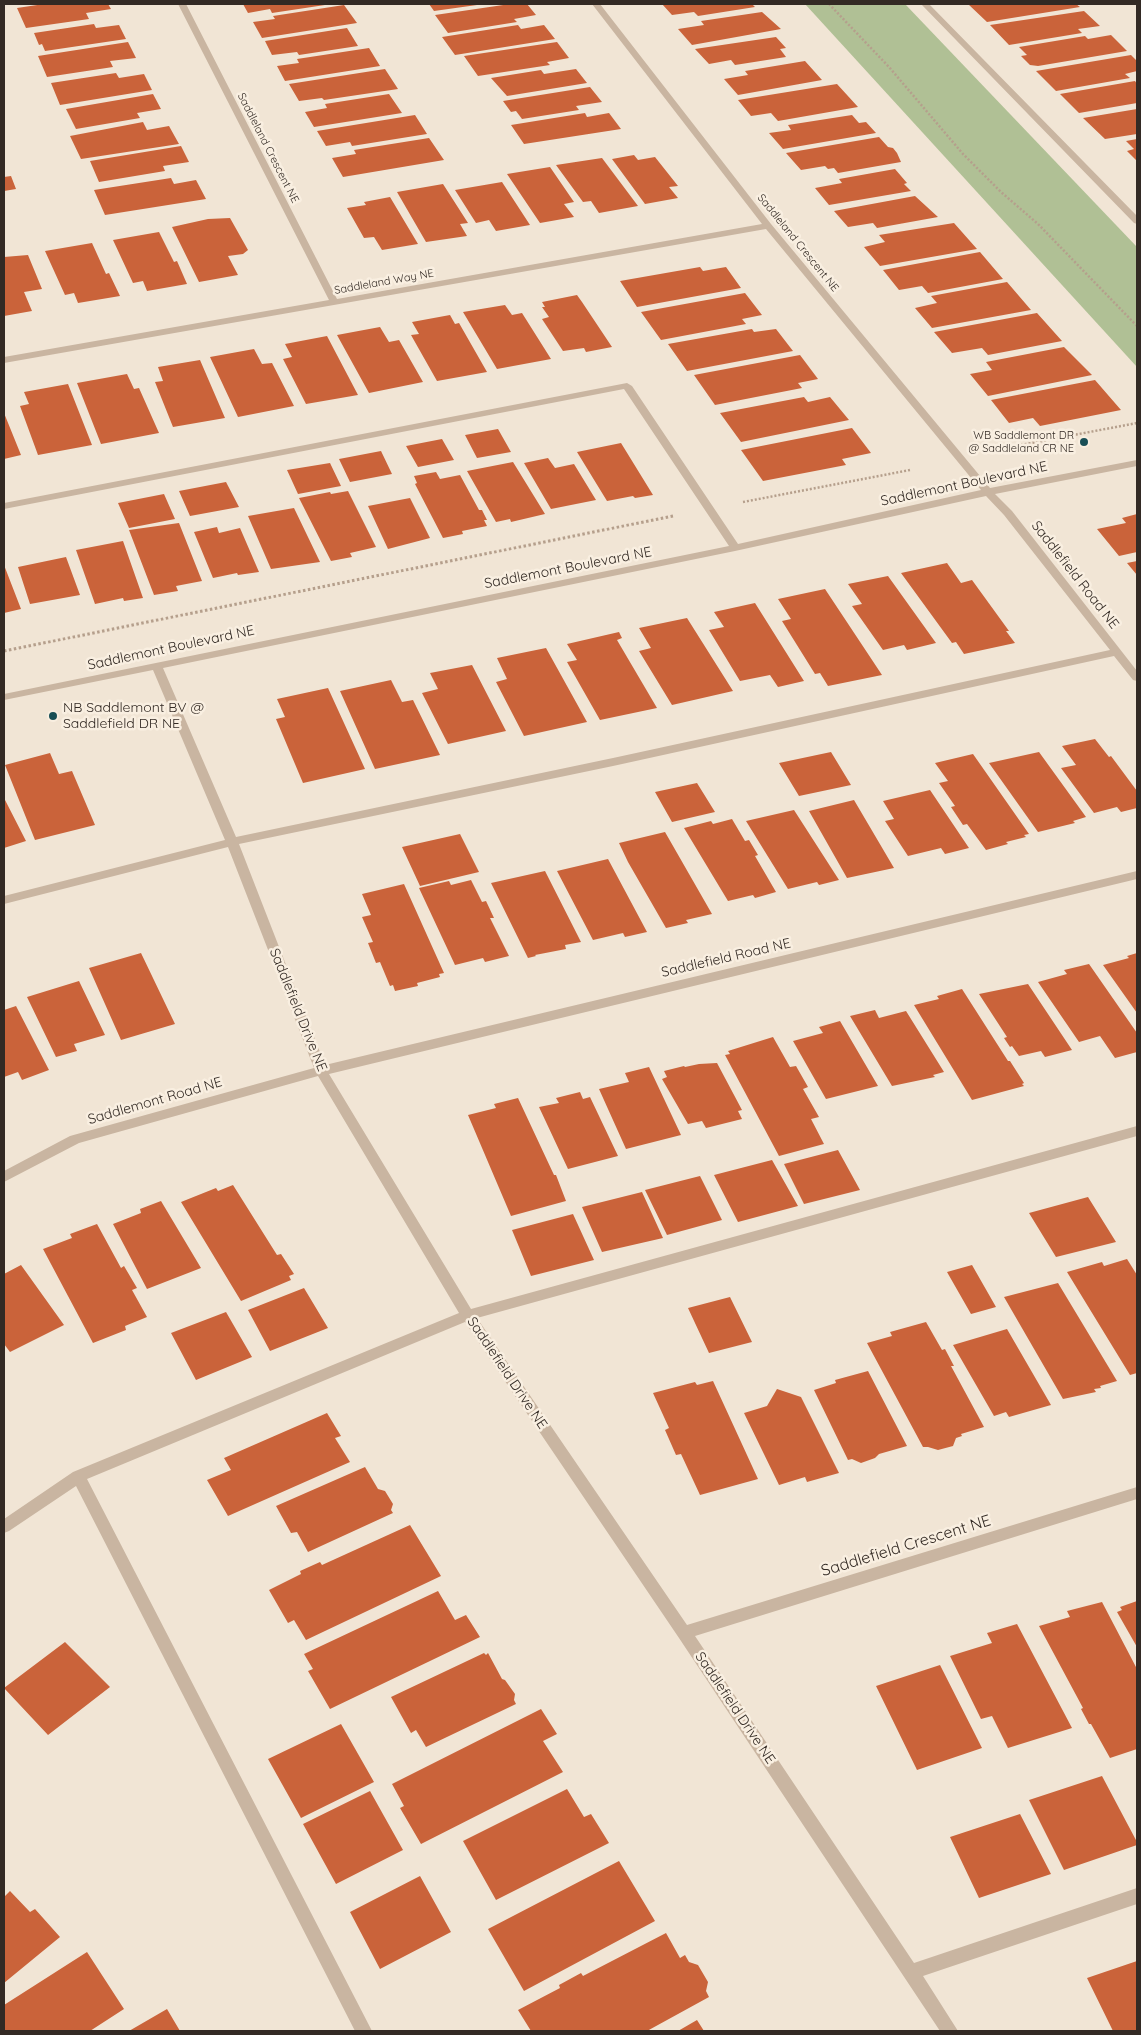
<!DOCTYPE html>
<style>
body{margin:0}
#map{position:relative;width:1141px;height:2035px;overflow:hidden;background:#f1e5d5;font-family:Quicksand,sans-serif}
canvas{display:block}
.frame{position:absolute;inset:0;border:5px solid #332a24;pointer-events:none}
</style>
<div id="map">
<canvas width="1141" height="2035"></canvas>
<div class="frame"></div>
</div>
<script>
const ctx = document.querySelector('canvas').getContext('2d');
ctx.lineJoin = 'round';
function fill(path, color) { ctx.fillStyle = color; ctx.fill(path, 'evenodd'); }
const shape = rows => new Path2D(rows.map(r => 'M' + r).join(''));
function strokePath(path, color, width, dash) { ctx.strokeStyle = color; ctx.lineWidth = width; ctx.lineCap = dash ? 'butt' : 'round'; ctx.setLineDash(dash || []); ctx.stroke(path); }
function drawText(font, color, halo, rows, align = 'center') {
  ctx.font = font + ' Quicksand,sans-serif'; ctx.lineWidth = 5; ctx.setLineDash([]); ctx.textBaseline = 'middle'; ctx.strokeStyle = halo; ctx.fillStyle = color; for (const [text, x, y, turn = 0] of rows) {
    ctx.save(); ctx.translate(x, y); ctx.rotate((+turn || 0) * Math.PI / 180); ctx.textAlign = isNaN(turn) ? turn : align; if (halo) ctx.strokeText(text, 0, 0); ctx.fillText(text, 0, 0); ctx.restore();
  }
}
const green = shape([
 [805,4,905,4,1137,247,1137,367]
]);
const building = shape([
 [44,4,108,4,111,9,86,13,89,19,26,28,17,8],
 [243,4,325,4,325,5,272,13,270,9,248,13],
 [429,4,477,4,477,5,434,11],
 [510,4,527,4,536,15,514,19,517,22,448,33,435,15],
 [662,4,752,4,755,7,698,16,694,12,672,15],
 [968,4,1076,4,1080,7,987,22],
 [344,5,357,23,262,38,253,22,275,19,273,16],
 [1084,11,1100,26,1078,29,1082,33,1009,45,990,25],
 [762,12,781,29,692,45,678,29,704,25,701,21],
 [94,24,96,28,119,25,126,39,45,51,42,44,39,45,34,33],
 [518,25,521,29,544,25,555,39,455,55,442,37],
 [347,28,358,46,299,55,297,52,272,55,265,41],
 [1111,35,1127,51,1038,66,1030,65,1021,56,1027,55,1019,47,1085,36,1088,39],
 [776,37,786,48,780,49,786,57,735,65,731,60,709,64,695,49],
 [128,42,136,58,110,61,113,67,47,77,38,56],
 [557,42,569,58,547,62,550,65,478,76,464,56],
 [369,48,380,66,285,81,277,66,299,63,297,59],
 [1131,55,1137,61,1137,71,1125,74,1130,78,1056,91,1036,71],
 [805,61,822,80,738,95,724,79,748,75,745,71],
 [385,69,398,89,324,100,322,98,299,101,289,84],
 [576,69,587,83,507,96,491,78,541,70,544,74],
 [116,73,119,78,144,74,152,90,60,105,51,83],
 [1135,81,1137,84,1137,103,1079,113,1060,94],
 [837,84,858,107,778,121,771,113,751,116,738,100],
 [590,87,602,102,576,106,579,110,522,119,516,111,511,112,503,101],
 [153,94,161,109,137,113,140,118,76,129,66,109],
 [389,94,402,113,314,127,305,112,327,108,325,104],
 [1137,109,1137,134,1105,139,1083,118],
 [585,113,587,117,609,113,621,129,524,144,511,125],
 [415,115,427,134,352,146,350,142,326,146,317,131],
 [852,115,859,123,866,122,876,133,783,149,769,133,791,130,788,125],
 [143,122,147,130,169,126,179,144,81,159,70,136],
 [879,137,888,147,893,148,897,153,901,162,838,173,834,168,828,169,825,166,801,170,786,153],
 [429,138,444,160,343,177,332,158,356,154,354,150],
 [1137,139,1137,161,1127,151,1134,149,1126,141],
 [181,146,189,162,163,166,165,171,99,182,90,161],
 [634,155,638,160,655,157,678,186,669,187,678,198,645,204,612,159],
 [602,158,638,206,599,213,591,201,583,202,556,165],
 [550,167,574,202,564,204,574,217,540,223,507,174],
 [895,169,907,183,904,184,911,191,829,205,815,188,842,183,839,179],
 [11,176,16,189,4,191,4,177],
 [171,178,174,184,196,180,206,199,105,215,94,190],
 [502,182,530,225,496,231,489,220,476,223,455,190],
 [443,184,468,223,460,224,467,236,426,242,397,192],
 [915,196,938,217,877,228,873,223,848,227,834,211],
 [390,197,418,244,382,250,374,237,364,238,347,208,366,205,364,202],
 [230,218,248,250,243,254,228,256,238,275,199,282,172,227,208,219],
 [954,223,977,249,880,266,864,247,885,242,879,235],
 [159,232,174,262,177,261,187,284,147,291,143,281,133,283,113,240],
 [92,243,106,274,109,273,120,296,78,303,74,293,65,295,45,251],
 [980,252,1003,279,928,293,922,286,899,290,883,270],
 [28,255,42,289,24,292,32,311,4,316,4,257],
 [700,267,703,271,726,267,741,288,637,307,620,281],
 [1007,282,1031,310,932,328,915,308,937,303,931,296],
 [745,293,762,315,742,319,746,324,661,340,641,312],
 [577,295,582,302,612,347,586,352,584,348,563,351,542,319,549,317,542,307,545,307,542,302],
 [505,305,512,315,522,313,551,359,497,369,463,312],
 [1037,313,1062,341,988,355,982,348,952,353,934,332],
 [450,315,455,324,459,323,487,372,437,381,411,335,419,334,412,322],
 [380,327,389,342,399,340,423,382,369,393,337,335],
 [752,329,754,332,776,329,793,351,687,371,668,344],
 [327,336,358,395,306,404,283,359,292,357,285,344],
 [1064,347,1092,375,988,396,970,374,992,370,986,362],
 [254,349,262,364,272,363,294,406,238,417,210,357],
 [800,355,818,379,798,383,802,388,715,405,694,375],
 [200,360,225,418,173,427,155,382,163,381,158,367],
 [127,374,134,389,139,388,159,433,101,444,77,383],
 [1095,380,1121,410,1040,426,1033,418,1009,423,991,400],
 [68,384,92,445,38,455,20,406,29,404,24,392],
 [804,397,808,402,830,397,849,420,741,442,720,413],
 [4,413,21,455,4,459],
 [852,428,871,453,842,459,846,465,763,481,741,450],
 [498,429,511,452,477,458,465,435],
 [442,439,454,460,418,467,406,446],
 [621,443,653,495,635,498,633,496,607,501,577,452],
 [381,451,392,474,350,482,339,459],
 [548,458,555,468,574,464,596,500,551,509,524,463],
 [513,462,545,514,511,522,510,519,496,522,467,471],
 [330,463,341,486,298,494,287,470],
 [436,472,440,479,460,475,479,510,482,510,487,520,484,520,487,526,462,531,463,534,443,538,415,484,417,483,414,476],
 [226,482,239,507,190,516,179,491],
 [348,491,376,547,350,553,352,557,331,561,299,498,330,492,331,494],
 [164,494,175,519,129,528,118,503],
 [410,498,430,538,388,549,368,506],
 [294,508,320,562,271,569,248,516],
 [1137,514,1137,552,1119,556,1097,529,1126,523,1122,518],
 [179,523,202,581,176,586,178,591,154,595,129,530],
 [217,527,219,533,240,528,259,572,238,575,237,573,213,578,194,532],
 [123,541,143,598,124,601,123,598,95,604,76,550],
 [66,557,80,595,30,604,18,567],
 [1137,561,1137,575,1127,563],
 [947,563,961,583,972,580,1009,631,1006,631,1015,643,964,654,956,642,952,643,901,573],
 [4,565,21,609,4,613],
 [888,576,936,643,907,650,904,645,883,650,852,606,862,604,848,584],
 [825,589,882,675,828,686,820,673,815,674,782,621,791,619,778,599],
 [755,603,804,681,778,687,770,675,740,681,709,630,724,627,714,612],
 [687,618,733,691,672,705,639,651,651,648,639,628],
 [619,632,622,638,617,640,657,708,600,720,567,662,577,660,567,644],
 [546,648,587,722,524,736,496,682,507,679,497,658],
 [472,665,506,731,448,744,422,693,438,689,430,673],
 [391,680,402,702,413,700,440,755,375,769,340,691],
 [328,688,365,769,303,783,276,719,285,717,277,699],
 [1095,739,1109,757,1111,756,1137,791,1137,808,1121,812,1117,807,1094,813,1061,768,1076,765,1062,746],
 [831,752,851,785,799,796,779,763],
 [1039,752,1086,817,1073,821,1075,823,1038,832,989,763],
 [50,753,59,774,72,771,95,825,35,840,5,765],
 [973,754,1029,834,1024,835,1026,837,1006,842,1008,844,986,850,967,824,963,825,951,807,955,806,939,783,948,781,935,763],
 [697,783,715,812,672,822,655,792],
 [930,790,969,848,945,854,941,848,908,856,885,821,894,819,883,801],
 [4,798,26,841,4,848],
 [854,800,894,868,847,878,809,811],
 [794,810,839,880,819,885,817,882,788,889,746,821],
 [732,819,745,841,749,840,758,855,755,856,776,892,755,898,753,895,728,901,684,828,711,821,713,824],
 [665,832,712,914,686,920,688,923,666,928,628,862,619,843],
 [460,834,479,872,420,886,402,847],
 [608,859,647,932,625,937,623,933,593,940,557,871],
 [545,871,581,942,565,945,566,949,535,955,536,956,528,958,491,883],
 [471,880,482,902,486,901,494,918,490,918,509,956,485,962,483,958,455,965,419,888,449,881,451,885],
 [404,884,444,973,439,974,440,977,417,983,418,986,395,991,393,985,390,986,380,962,376,963,368,943,373,942,362,917,371,915,362,894],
 [141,953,175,1024,121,1040,89,968],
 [1137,953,1137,1013,1103,965,1129,958,1127,956],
 [1089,964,1137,1033,1137,1052,1115,1058,1100,1036,1079,1042,1038,982,1067,974,1064,970],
 [79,981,105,1035,74,1044,77,1051,56,1057,27,997],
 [1028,984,1072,1050,1045,1057,1041,1051,1019,1056,1012,1046,1010,1047,1004,1038,1007,1037,979,994],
 [962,989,1008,1061,1010,1061,1024,1083,1022,1084,1024,1086,972,1100,914,1005,939,999,937,996],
 [16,1006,49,1070,22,1080,18,1072,4,1077,4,1010],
 [875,1010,879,1018,906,1011,944,1072,933,1075,935,1077,892,1086,850,1016],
 [840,1021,878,1086,826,1099,793,1041,823,1033,819,1027],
 [773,1037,790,1067,796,1066,808,1087,803,1089,819,1117,811,1119,824,1144,779,1156,725,1055,730,1054,728,1051],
 [717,1063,742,1110,738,1111,742,1119,706,1128,702,1121,688,1124,662,1079,667,1077,664,1071,684,1066,685,1067,699,1064],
 [649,1067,681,1135,626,1149,599,1089,629,1082,625,1073],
 [580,1092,583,1099,590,1097,618,1156,568,1169,539,1107,559,1103,556,1098],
 [518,1098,554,1175,556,1175,566,1201,511,1216,468,1115,496,1108,494,1104],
 [838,1150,860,1190,804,1204,784,1164],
 [772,1160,798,1206,738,1222,714,1175],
 [700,1176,722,1220,667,1235,645,1190],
 [233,1185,277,1255,281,1254,294,1274,289,1276,291,1280,241,1301,181,1202,216,1188,218,1191],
 [642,1192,663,1238,602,1252,582,1207],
 [1088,1197,1116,1242,1056,1257,1029,1213],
 [161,1201,201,1268,147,1289,113,1224,141,1213,140,1209],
 [573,1214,594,1260,531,1276,512,1230],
 [97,1224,121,1268,124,1266,137,1288,132,1290,147,1317,125,1326,126,1330,93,1343,43,1249,72,1238,70,1234],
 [1127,1259,1137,1275,1137,1373,1130,1375,1067,1272,1102,1262,1104,1266],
 [21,1265,64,1325,10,1352,4,1344,4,1274],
 [972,1265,996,1307,971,1314,947,1272],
 [1058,1283,1117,1381,1100,1386,1101,1388,1094,1389,1096,1392,1063,1399,1004,1297],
 [304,1288,328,1328,270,1351,248,1310],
 [730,1297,752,1342,709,1353,688,1308],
 [226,1312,252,1357,196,1380,171,1333],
 [926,1322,942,1350,945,1349,954,1366,951,1366,984,1427,961,1434,962,1436,956,1438,953,1446,938,1450,928,1447,923,1447,867,1343,892,1336,890,1332],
 [1007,1329,1051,1405,1009,1417,1006,1412,994,1416,953,1345],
 [868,1371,907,1446,879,1454,875,1458,861,1463,852,1459,848,1460,814,1390,836,1383,835,1380],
 [713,1381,758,1479,700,1495,681,1454,676,1455,665,1430,669,1428,653,1393,695,1382,697,1385],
 [777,1389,801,1397,839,1473,807,1482,805,1477,779,1485,744,1413,767,1406],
 [327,1413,341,1436,335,1438,350,1462,228,1516,207,1480,231,1470,224,1458],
 [365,1467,378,1489,385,1491,393,1504,391,1510,393,1513,308,1552,297,1532,291,1533,276,1506],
 [410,1525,441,1576,306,1640,294,1620,288,1623,269,1590,301,1574,300,1571,320,1562,322,1565],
 [438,1591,455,1620,466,1615,480,1637,330,1709,308,1671,313,1669,304,1654],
 [1137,1601,1137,1647,1117,1612,1122,1610,1120,1607],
 [1102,1602,1137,1669,1137,1749,1110,1758,1091,1724,1089,1724,1081,1709,1083,1708,1039,1626,1070,1617,1067,1611],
 [1017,1624,1072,1728,1008,1748,992,1716,981,1719,950,1656,992,1643,987,1633],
 [65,1642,110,1687,48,1735,4,1688],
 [484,1653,486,1655,488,1653,502,1679,505,1680,515,1694,514,1700,516,1704,426,1747,416,1730,411,1733,391,1697],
 [940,1665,982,1748,917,1770,876,1686],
 [541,1709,557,1734,543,1741,563,1772,421,1844,400,1808,404,1806,392,1784],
 [341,1724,374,1782,301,1818,268,1759],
 [1102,1776,1137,1842,1137,1845,1064,1870,1029,1800],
 [567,1789,584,1817,591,1814,609,1843,496,1900,463,1841],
 [370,1791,403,1850,336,1884,303,1824],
 [1020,1814,1051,1874,979,1898,950,1837],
 [619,1861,655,1921,524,1991,488,1929],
 [420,1876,451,1932,380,1969,350,1912],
 [10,1891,30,1912,35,1909,60,1937,4,1983,4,1897],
 [666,1933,680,1958,685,1955,689,1962,698,1965,708,1982,706,1991,709,1997,647,2031,531,2031,518,2010,560,1988,559,1985,581,1973,583,1976],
 [87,1952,124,2009,90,2031,4,2031,4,2005],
 [1137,1961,1137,2031,1113,2031,1087,1978],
 [167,2009,180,2031,129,2031],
 [697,2020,704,2031,678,2031]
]);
const pathFar1 = shape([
 [829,4,889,67,963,154,1001,192,1038,224,1137,326],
 [1005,448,1137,423],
 [743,502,910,470]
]);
const path = shape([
 [4,651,673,516]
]);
const minor = shape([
 [178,4,186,4,337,299,762,224,592,4,600,4,771,224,990,488,1137,460,1137,466,995,494,1012,511,1137,671,1137,681,1133,680,1114,656,613,766,239,844,325,1065,1137,871,1137,879,329,1074,471,1309,1137,1126,1137,1136,477,1318,687,1625,1137,1487,1137,1499,695,1636,914,1963,1137,1888,1137,1904,923,1976,958,2031,940,2031,679,1638,465,1322,87,1479,372,2031,355,2031,76,1486,9,1531,4,1533,4,1519,73,1472,459,1313,318,1076,79,1143,4,1182,4,1171,70,1136,314,1068,228,847,4,904,4,896,225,840,153,670,4,700,4,694,729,546,624,389,4,509,4,503,627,383,632,386,738,544,981,490,766,229,4,363,4,357,329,300,178,4],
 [986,496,1004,515,1110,650,613,758,236,837,163,668,735,551,986,496],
 [921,4,929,4,1137,216,1137,224,1134,223,921,4]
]);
const markers = [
 [1084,442,5,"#194f56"],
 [53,716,5,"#194f56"]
];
const farStreetnames = [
 ["Saddleland Crescent NE",268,148,63],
 ["Saddleland Crescent NE",798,243,51],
 ["Saddleland Way NE",384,282,-10]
];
const farPoinames = [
 ["WB Saddlemont DR",1074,436],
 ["@ Saddleland CR NE",1074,449]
];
const streetNames = [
 ["Saddlemont Boulevard NE",964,484,-12],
 ["Saddlemont Boulevard NE",568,568,-11],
 ["Saddlefield Road NE",1075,575,52],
 ["Saddlemont Boulevard NE",171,648,-12],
 ["Saddlefield Road NE",726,958,-13],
 ["Saddlefield Drive NE",298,1010,68],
 ["Saddlemont Road NE",155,1101,-16],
 ["Saddlefield Drive NE",507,1373,56],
 ["Saddlefield Drive NE",735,1708,56]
];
const poiNames = [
 ["NB Saddlemont BV @",63,708],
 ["Saddlefield DR NE",63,724]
];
const nearStreetnames = [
 ["Saddlefield Crescent NE",906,1546,-17]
];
fill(green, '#b0c095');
fill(building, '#ca633a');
strokePath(pathFar1, '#b59f8c', 2.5, [2, 2]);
strokePath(path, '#b59f8c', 3, [2.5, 2.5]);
fill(minor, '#c9b5a1');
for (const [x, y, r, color] of markers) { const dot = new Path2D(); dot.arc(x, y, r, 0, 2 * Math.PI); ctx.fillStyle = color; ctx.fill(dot); strokePath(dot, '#f9efe1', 2); }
drawText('11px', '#332a24', '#f9efe1', farStreetnames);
drawText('11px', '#332a24', '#f9efe1', farPoinames, 'right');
drawText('14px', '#332a24', '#f9efe1', streetNames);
drawText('14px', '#332a24', '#f9efe1', poiNames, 'left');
drawText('16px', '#332a24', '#f9efe1', nearStreetnames);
</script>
